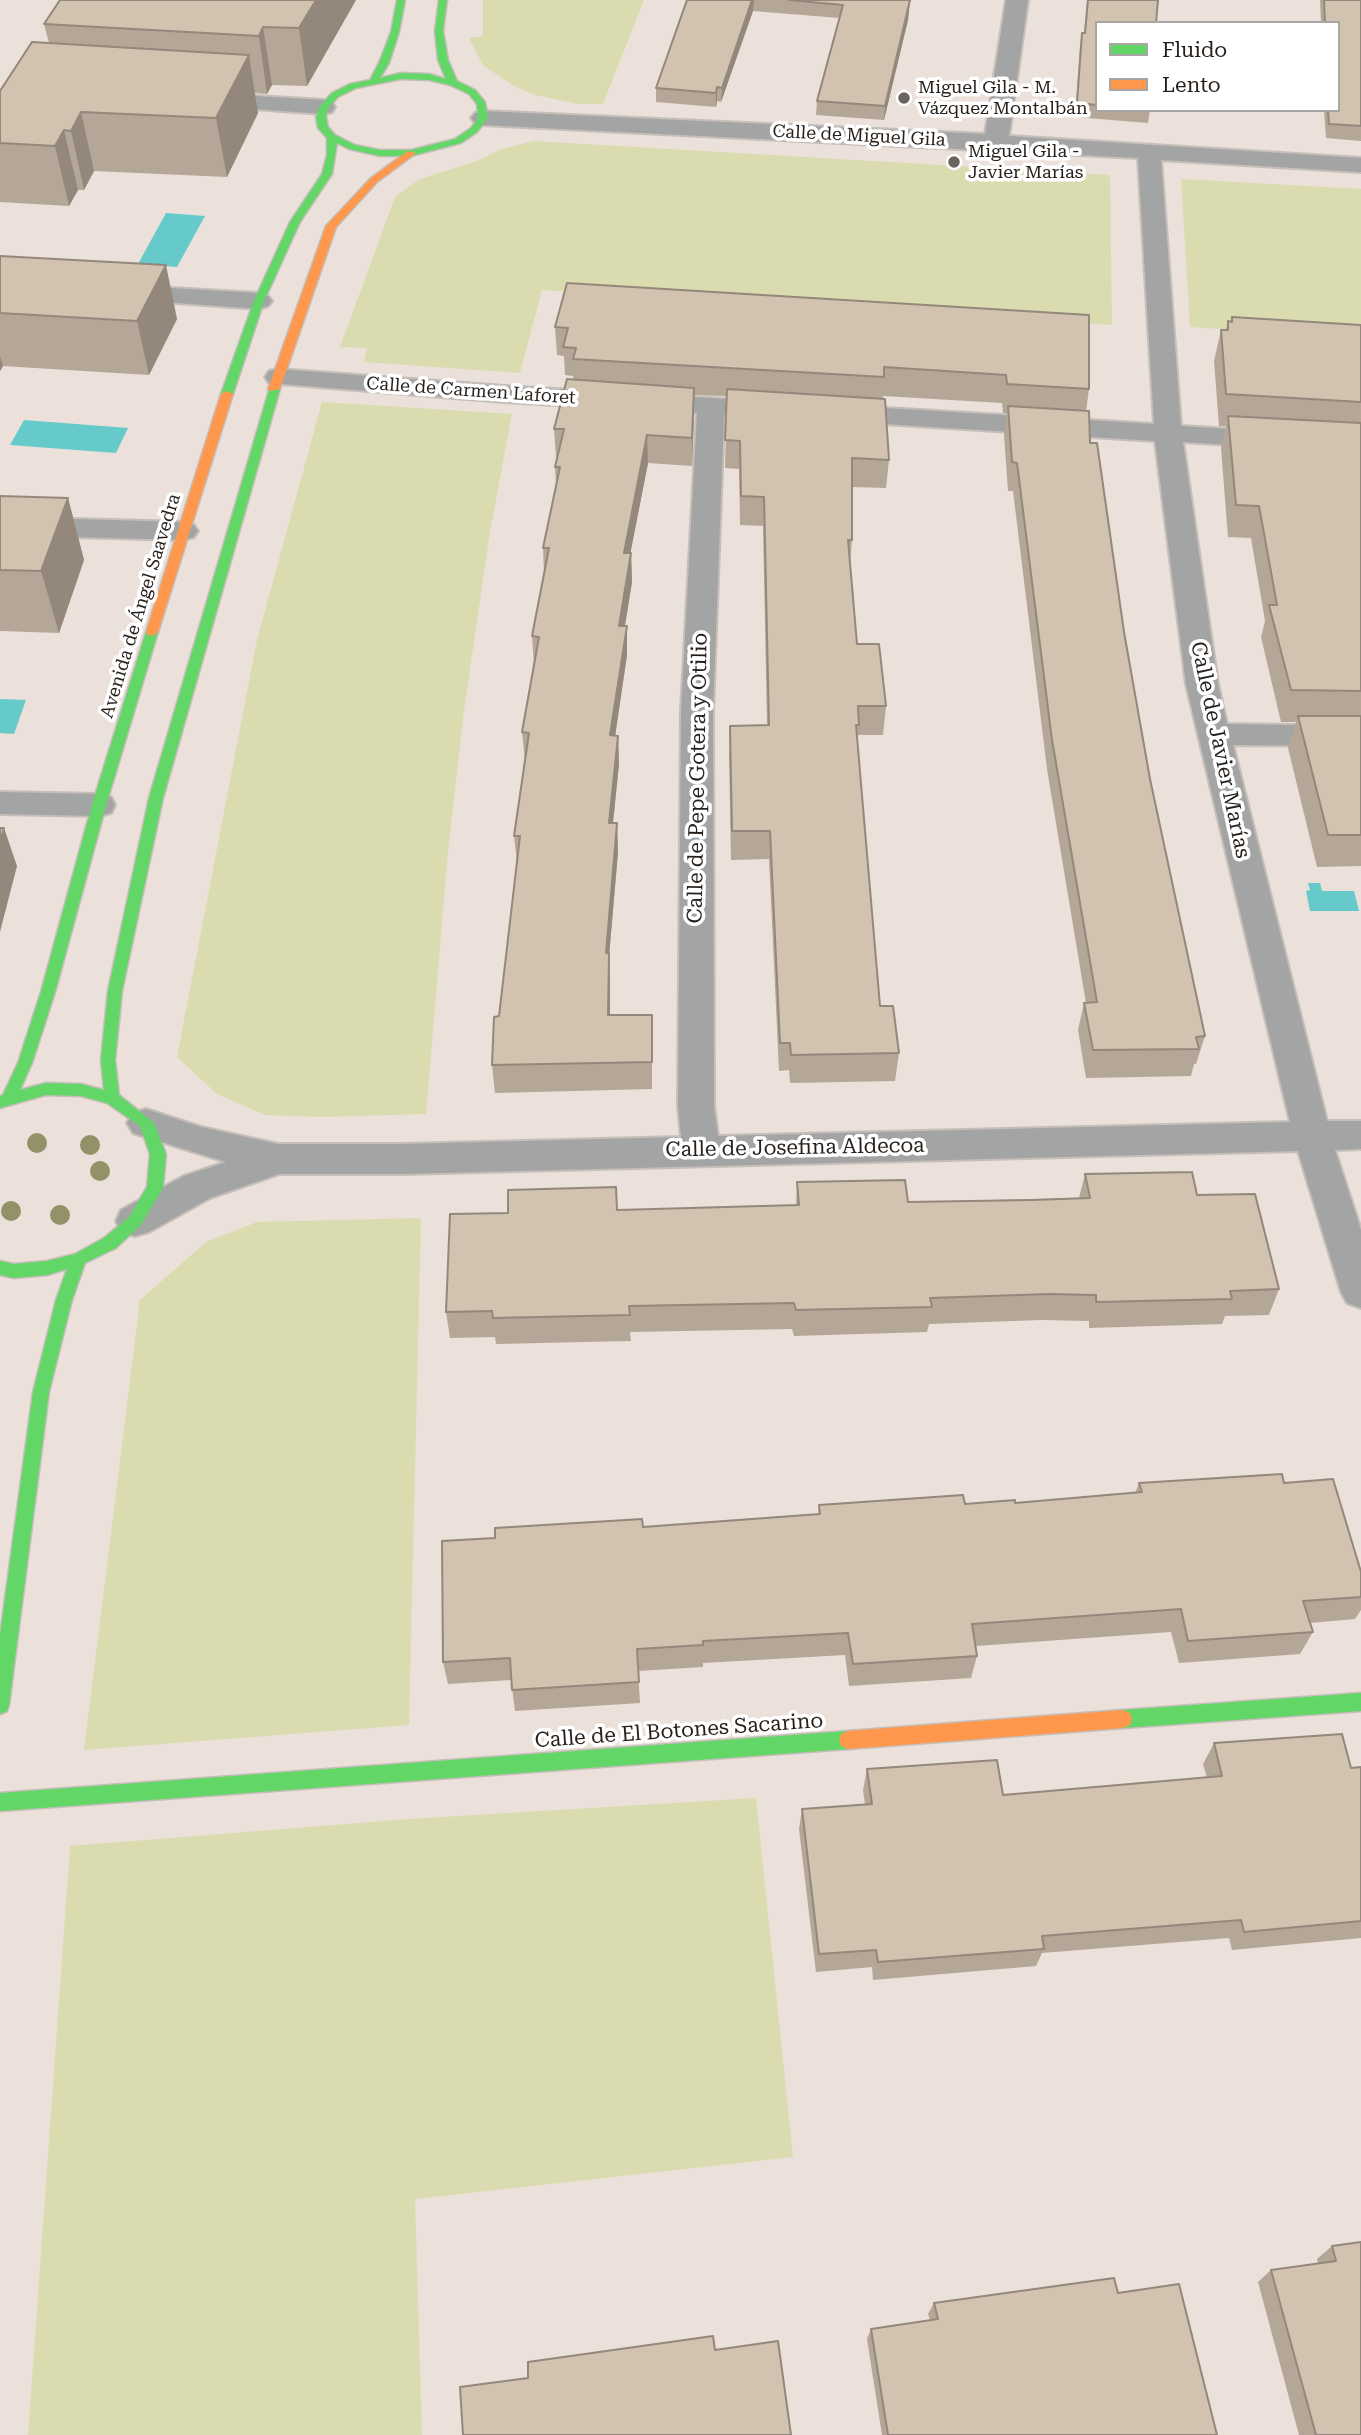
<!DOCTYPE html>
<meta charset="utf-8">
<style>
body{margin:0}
#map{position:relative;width:1361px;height:2435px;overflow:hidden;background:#ebe0da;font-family:"Roboto Serif",serif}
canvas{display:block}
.legend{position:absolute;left:1095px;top:21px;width:245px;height:91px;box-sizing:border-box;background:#fff;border:2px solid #a8a5a3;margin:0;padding:9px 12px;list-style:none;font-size:21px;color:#261f1a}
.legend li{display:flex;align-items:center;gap:14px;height:35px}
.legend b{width:35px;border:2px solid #a8a5a3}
</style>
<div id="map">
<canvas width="1361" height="2435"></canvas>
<ul class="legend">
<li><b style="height:9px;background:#63d668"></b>Fluido</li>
<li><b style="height:9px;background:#ff974d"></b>Lento</li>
</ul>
</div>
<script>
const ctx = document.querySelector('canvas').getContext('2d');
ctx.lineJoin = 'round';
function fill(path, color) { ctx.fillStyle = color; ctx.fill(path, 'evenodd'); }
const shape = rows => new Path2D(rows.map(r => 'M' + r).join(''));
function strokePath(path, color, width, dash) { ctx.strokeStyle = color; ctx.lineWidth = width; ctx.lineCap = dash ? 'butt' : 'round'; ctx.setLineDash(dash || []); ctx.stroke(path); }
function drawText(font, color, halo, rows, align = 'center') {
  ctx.font = font + ' "Roboto Serif",serif'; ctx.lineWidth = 7; ctx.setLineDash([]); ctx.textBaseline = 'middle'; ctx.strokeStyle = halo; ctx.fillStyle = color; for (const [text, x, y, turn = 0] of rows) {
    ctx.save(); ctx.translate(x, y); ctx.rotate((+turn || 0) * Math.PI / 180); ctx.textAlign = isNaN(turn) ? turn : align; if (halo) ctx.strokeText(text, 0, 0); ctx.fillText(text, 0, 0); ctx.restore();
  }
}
const green = shape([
 [483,0,644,0,603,104,579,104,534,95,512,85,483,65,469,38,483,36],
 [534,141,1110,175,1112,325,542,290,520,373,364,362,367,348,340,347,395,197,420,179,477,161,502,149],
 [1181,179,1361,189,1361,338,1190,327],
 [322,402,512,414,490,532,464,710,447,861,426,1114,321,1117,265,1115,217,1094,177,1057,257,640],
 [421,1218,409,1725,84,1750,140,1300,206,1242,257,1222],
 [756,1798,793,2157,415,2199,422,2435,28,2435,70,1846,409,1819]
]);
const water = shape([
 [166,213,205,216,177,267,138,264],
 [24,420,128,428,116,453,10,445],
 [0,699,26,700,14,734,0,733],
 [1308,883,1320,883,1322,891,1354,891,1359,911,1310,911,1306,891,1310,890]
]);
const street = shape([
 [1006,0,1028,0,1009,136,1361,158,1361,172,1161,160,1181,426,1361,437,1361,453,1183,442,1218,684,1227,724,1361,726,1361,746,1233,745,1327,1121,1361,1121,1361,1149,1335,1150,1361,1230,1361,1308,1347,1303,1341,1292,1298,1151,402,1174,279,1174,210,1198,149,1232,135,1236,121,1232,116,1221,121,1210,184,1176,226,1162,133,1133,127,1123,133,1113,146,1109,201,1127,278,1144,402,1144,681,1137,678,1106,681,711,697,413,504,402,269,383,265,377,269,371,278,369,504,386,779,402,789,404,793,410,789,416,779,418,724,415,713,711,714,1106,718,1136,1290,1122,1186,684,1155,441,836,421,826,419,822,413,826,407,836,405,1154,424,1138,158,483,125,475,123,471,118,475,113,483,111,985,134,1006,0],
 [205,93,324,100,332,102,335,107,332,112,324,114,197,105,194,100,197,95,205,93],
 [118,285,259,293,268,296,272,301,268,306,259,309,109,298,105,293,109,288,118,285],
 [0,517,184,522,194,525,198,531,194,537,184,540,0,535,0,517],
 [0,792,99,794,111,797,115,805,111,813,99,816,0,814,0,792]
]);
const fast = shape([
 [397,0,405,0,399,32,389,63,380,78,401,73,429,74,446,79,438,60,435,31,439,0,447,0,443,31,448,60,457,81,475,90,485,102,488,118,477,132,461,143,411,156,380,156,349,149,337,143,332,174,300,222,264,301,233,394,223,396,221,394,254,301,290,222,322,174,327,155,327,138,318,128,316,117,319,107,332,93,350,84,370,80,379,63,391,32,397,0],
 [401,79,429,80,450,85,469,94,477,104,478,118,471,128,455,139,411,150,380,150,355,145,335,135,328,127,326,117,328,108,338,97,356,88,401,79],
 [270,387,280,389,163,798,122,991,115,1060,119,1095,154,1123,166,1154,163,1188,141,1225,116,1248,85,1263,72,1300,49,1392,9,1705,7,1711,0,1714,0,1636,33,1392,56,1300,67,1269,47,1275,14,1278,0,1275,0,1261,14,1264,47,1261,75,1254,104,1238,129,1217,147,1187,150,1154,140,1126,107,1103,81,1096,46,1095,0,1108,0,1096,3,1095,18,1063,41,992,92,805,146,632,152,628,158,632,106,805,55,992,32,1063,20,1090,46,1083,81,1084,104,1090,101,1060,108,991,149,798,270,387],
 [1361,1693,1361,1711,1123,1728,1116,1725,1114,1719,1116,1713,1123,1710,1361,1693],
 [848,1731,855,1734,857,1740,855,1746,848,1749,0,1811,0,1793,848,1731]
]);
const slow = shape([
 [408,151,416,153,377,182,336,227,280,389,270,391,268,389,326,226,371,178,408,151],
 [227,391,233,394,158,632,152,636,148,635,146,632,221,394,227,391],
 [1123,1710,1130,1713,1132,1719,1130,1725,1123,1728,848,1749,841,1746,839,1740,841,1734,848,1731,1123,1710]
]);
const trees = [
 [37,1143],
 [90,1145],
 [100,1171],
 [11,1211],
 [60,1215]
];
const wall = shape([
 [60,0,356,0,307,86,272,85,267,94,255,93,258,113,227,177,94,171,84,190,78,190,69,206,0,202,0,91,49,43,44,24],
 [687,0,910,0,908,20,884,120,816,115,817,101,839,18,753,11,721,102,717,101,716,107,656,102,656,88],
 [1087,0,1158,0,1097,23,1097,110,1150,110,1148,123,1075,117,1080,46,1082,33,1084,33],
 [1320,0,1361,0,1361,141,1326,138,1324,110,1338,110,1338,23,1321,23],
 [0,256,177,319,149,375,3,366,0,371],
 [567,283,1089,389,1086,411,1090,443,1150,779,1205,1036,1196,1064,1194,1064,1191,1076,1086,1078,1078,1030,1084,1003,1086,1003,1047,769,1013,491,1008,491,1004,435,1007,413,1003,413,1002,403,883,396,889,460,886,488,852,487,852,540,850,563,857,644,886,706,883,735,858,735,857,743,880,1006,899,1053,895,1081,790,1083,789,1070,779,1071,769,859,731,860,729,754,730,726,767,725,763,526,740,525,739,469,725,468,727,396,694,395,692,466,648,463,630,553,631,553,632,582,625,626,627,626,627,655,615,736,618,736,619,764,613,823,617,823,618,852,609,956,610,1015,652,1015,652,1089,495,1093,492,1065,499,1016,517,864,514,836,525,761,522,732,534,665,532,636,544,573,543,548,556,487,555,467,557,457,556,457,554,429,574,380,573,376,565,375,564,356,557,355,555,327],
 [1232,317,1361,325,1361,866,1317,867,1288,748,1296,722,1281,722,1261,637,1265,621,1251,538,1228,537,1221,448,1226,426,1219,426,1214,361,1221,330,1226,330,1228,321,1231,321],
 [0,496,68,498,84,560,59,633,0,631],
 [1085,1174,1197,1195,1279,1289,1269,1315,1225,1316,1222,1324,1089,1328,1089,1321,1042,1320,929,1324,927,1332,794,1336,792,1329,630,1332,631,1341,496,1344,495,1337,450,1338,446,1312,617,1210,796,1205,797,1182,908,1202,1079,1198],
 [1139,1483,1284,1483,1361,1572,1361,1610,1355,1619,1310,1623,1313,1632,1300,1654,1179,1663,1171,1632,976,1646,977,1656,971,1678,849,1686,845,1655,703,1663,703,1667,638,1671,640,1703,515,1711,511,1680,448,1684,443,1662,643,1527,818,1515,819,1505,1015,1503,1135,1493],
 [1214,1743,1351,1768,1361,1767,1361,1938,1232,1950,1229,1938,1042,1953,1036,1966,873,1980,872,1967,816,1972,799,1829,802,1809,865,1804,863,1790,867,1769,1003,1795,1207,1778,1203,1764],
 [1361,2242,1361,2435,1299,2435,1258,2282,1271,2270,1318,2264,1317,2259,1332,2246],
 [1118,2293,1217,2435,882,2435,867,2339,871,2329,930,2320,928,2314,934,2303]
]);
const shadedWall = shape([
 [316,0,356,0,307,86,299,28],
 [752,0,754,0,753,11,721,102,722,88],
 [910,0,908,20,884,120,885,106],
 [263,27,272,85,267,94,259,36],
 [249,55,258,113,227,177,216,118],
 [717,87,717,101,716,107,716,93],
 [81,112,94,171,84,190,71,131],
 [64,130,78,190,69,206,55,146],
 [166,265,177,319,149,375,137,321],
 [0,356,3,366,0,371],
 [694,388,694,416,692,466,692,438],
 [647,435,648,463,625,581,624,553],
 [68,498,84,560,59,633,41,571],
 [631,553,632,582,620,655,619,626],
 [627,626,627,655,611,764,610,735],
 [618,736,619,764,610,851,609,823],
 [617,823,618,852,609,956,610,981,610,1043,606,953],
 [4,828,17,866,0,932,0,842]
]);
const building = shape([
 [60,0,316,0,299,28,263,27,259,36,44,24,60,0],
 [687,0,752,0,722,88,717,87,716,93,656,88,687,0],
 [789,0,910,0,885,106,817,101,843,5,789,0],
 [1088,0,1158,0,1156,23,1097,23,1097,105,1077,103,1082,33,1085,33,1088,0],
 [1324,0,1361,0,1361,126,1329,124,1328,110,1338,110,1338,23,1325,23,1324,0],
 [32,42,249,55,216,118,81,112,71,131,64,130,55,146,0,143,0,91,32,42],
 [0,256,166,265,137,321,0,313,0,256],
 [567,283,1089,315,1089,389,1007,384,1006,375,884,367,884,377,573,359,576,348,563,347,568,328,555,327,567,283],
 [1232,317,1361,325,1361,402,1226,394,1221,330,1228,330,1228,321,1232,322,1232,317],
 [567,379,694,388,692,438,647,435,624,553,631,553,619,626,627,626,610,735,618,736,609,823,617,823,606,953,609,953,608,1015,652,1015,652,1062,492,1065,494,1017,499,1016,520,836,514,836,529,733,522,732,539,637,532,636,549,548,543,548,560,467,555,467,564,429,554,429,567,379],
 [727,389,885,399,889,460,852,458,852,540,848,540,857,644,879,644,886,706,858,706,859,725,856,725,880,1006,893,1006,899,1053,791,1055,790,1043,780,1043,770,831,732,831,730,726,769,725,764,497,741,496,740,441,725,440,727,389],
 [1008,406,1089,411,1090,443,1097,443,1124,632,1150,779,1205,1036,1196,1037,1199,1049,1093,1050,1084,1003,1097,1002,1052,740,1017,463,1012,462,1008,406],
 [1228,416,1361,423,1361,691,1291,690,1269,605,1277,605,1259,506,1236,505,1228,416],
 [0,496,68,498,41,571,0,570,0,496],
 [1298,716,1361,716,1361,835,1328,835,1298,716],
 [0,828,4,828,0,842,0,828],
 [1192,1172,1197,1195,1255,1194,1279,1289,1230,1291,1232,1299,1096,1302,1096,1295,1049,1294,930,1298,932,1307,796,1310,794,1303,629,1306,630,1315,493,1318,492,1311,446,1312,450,1214,508,1213,508,1190,616,1187,617,1210,799,1205,797,1182,905,1180,908,1202,1032,1200,1090,1198,1085,1174,1192,1172],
 [1282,1474,1284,1483,1333,1479,1361,1572,1361,1597,1303,1601,1313,1632,1188,1641,1181,1609,972,1624,977,1656,853,1664,848,1633,703,1641,703,1645,637,1649,639,1682,512,1690,510,1658,443,1662,442,1541,495,1538,495,1528,642,1519,643,1527,820,1514,819,1505,963,1495,965,1504,1015,1500,1015,1503,1142,1492,1139,1483,1282,1474],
 [1342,1734,1351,1768,1361,1767,1361,1921,1244,1932,1241,1920,1042,1936,1044,1949,878,1962,876,1950,819,1954,802,1809,872,1804,867,1769,997,1760,1003,1795,1222,1776,1214,1743,1342,1734],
 [1361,2242,1361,2435,1316,2435,1271,2270,1336,2261,1332,2246,1361,2242],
 [1114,2278,1118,2293,1179,2284,1217,2435,888,2435,871,2329,938,2319,934,2303,1114,2278],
 [713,2336,715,2350,778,2341,791,2435,463,2435,460,2387,528,2378,528,2362,713,2336]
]);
const markers = [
 [904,98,7,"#6b635d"],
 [954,162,7,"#6b635d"]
];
const farPoinames = [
 ["Miguel Gila - M.",918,88],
 ["Vázquez Montalbán",918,109],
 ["Miguel Gila -",968,152],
 ["Javier Marías",968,173]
];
const farStreetnames = [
 ["Calle de Miguel Gila",859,136,3],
 ["Calle de Carmen Laforet",471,391,4],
 ["Avenida de Ángel Saavedra",141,606,-73]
];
const streetNames = [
 ["Calle de Javier Marías",1220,750,78],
 ["Calle de Pepe Gotera y Otilio",698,778,-89],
 ["Calle de Josefina Aldecoa",795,1148,-1],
 ["Calle de El Botones Sacarino",679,1731,-4]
];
fill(green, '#dadcb0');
fill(water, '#66caca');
strokePath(street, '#c6beb9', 4);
strokePath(fast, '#c6beb9', 3);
strokePath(slow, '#c6beb9', 3);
fill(street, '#a3a4a4');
fill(fast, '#63d668');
fill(slow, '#ff974d');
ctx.fillStyle = '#929168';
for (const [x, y] of trees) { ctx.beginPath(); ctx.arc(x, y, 10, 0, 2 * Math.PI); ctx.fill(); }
fill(wall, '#b5a797');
fill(shadedWall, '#93887b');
fill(building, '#d2c2b0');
strokePath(building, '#93887b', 2);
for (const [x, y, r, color] of markers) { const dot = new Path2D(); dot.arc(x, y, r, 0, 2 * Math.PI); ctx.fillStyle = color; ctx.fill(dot); strokePath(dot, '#fff', 2.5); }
drawText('18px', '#261f1a', '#fff', farPoinames, 'left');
drawText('18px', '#261f1a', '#fff', farStreetnames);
drawText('21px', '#261f1a', '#fff', streetNames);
</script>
